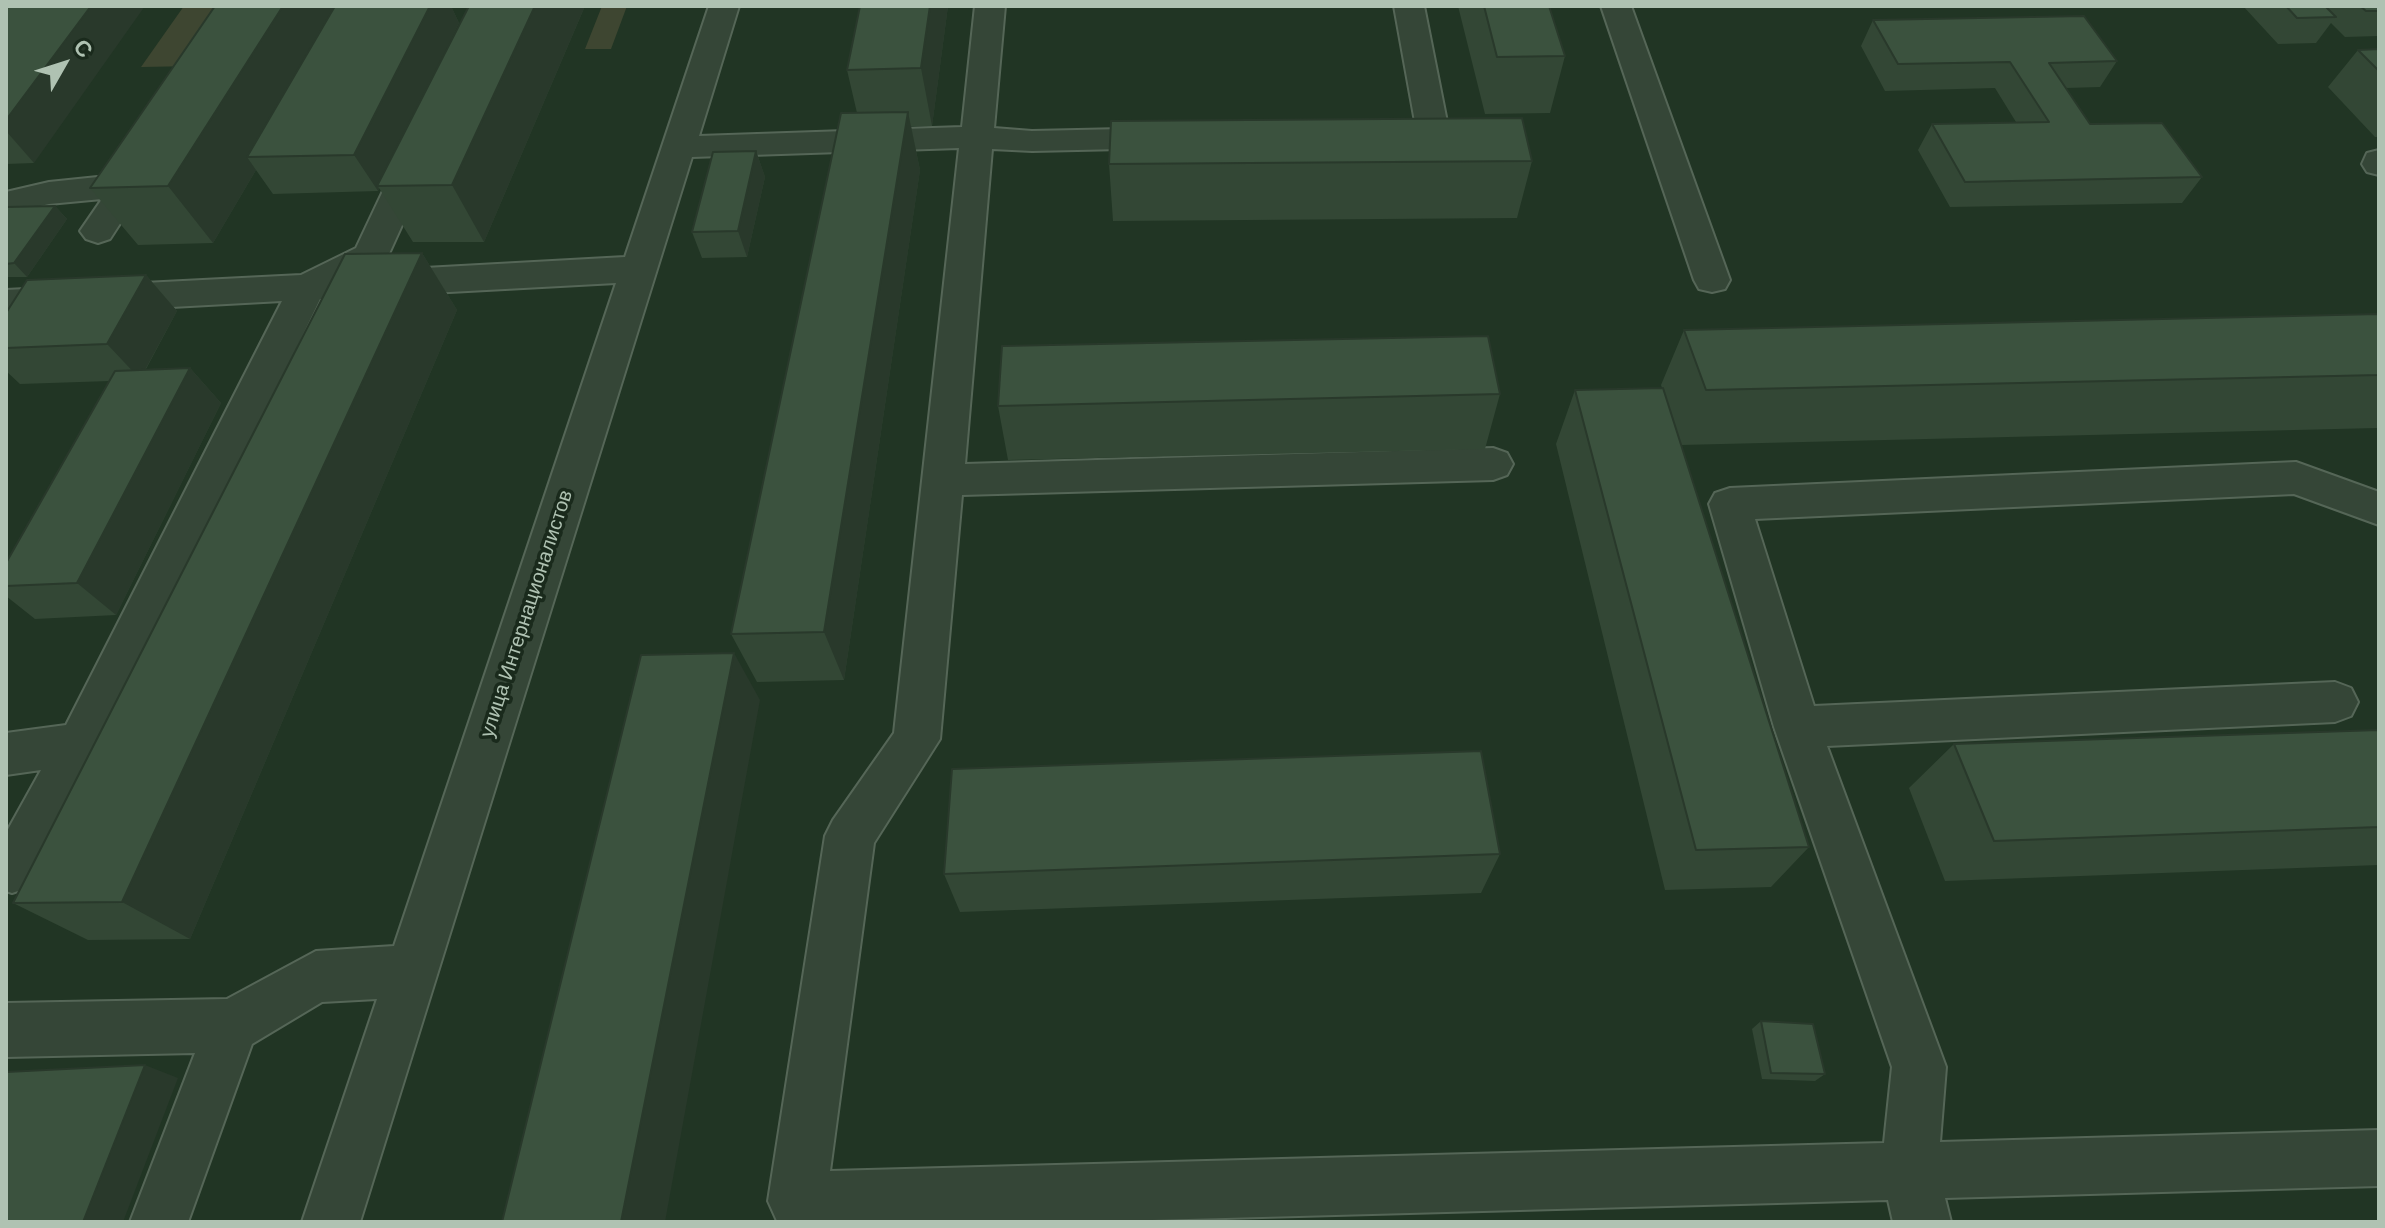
<!DOCTYPE html>
<meta charset="utf-8">
<style>
body{margin:0}
#map{position:relative;width:2385px;height:1228px;overflow:hidden;background:#213524;font-family:Arial,sans-serif}
canvas{display:block}
.frame{position:absolute;inset:0;border:8px solid #afc2b2;pointer-events:none}
.north{position:absolute;left:24px;top:24px;width:80px;height:80px;-webkit-text-stroke:6px #1a2a1c;paint-order:stroke;rotate:51deg;font-size:22px;font-weight:700;line-height:32px;text-align:center;color:#afc2b2}
.north::after{content:'';display:block;margin:auto;width:28px;height:36px;background:#afc2b2;clip-path:polygon(50% 0,100% 100%,50% 72%,0 100%)}
</style>
<div id="map">
<canvas width="2385" height="1228"></canvas>
<div class="frame"></div>
<div class="north">С</div>
</div>
<script>
const ctx = document.querySelector('canvas').getContext('2d');
ctx.lineJoin = 'round';
function fill(path, color) { ctx.fillStyle = color; ctx.fill(path, 'evenodd'); }
const shape = rows => new Path2D(rows.map(r => 'M' + r).join(''));
function strokePath(path, color, width, dash) { ctx.strokeStyle = color; ctx.lineWidth = width; ctx.lineCap = dash ? 'butt' : 'round'; ctx.setLineDash(dash || []); ctx.stroke(path); }
function drawText(font, color, halo, rows, align = 'center') {
  ctx.font = font + ' Arial,sans-serif'; ctx.lineWidth = 7; ctx.setLineDash([]); ctx.textBaseline = 'middle'; ctx.strokeStyle = halo; ctx.fillStyle = color; for (const [text, x, y, turn = 0] of rows) {
    ctx.save(); ctx.translate(x, y); ctx.rotate((+turn || 0) * Math.PI / 180); ctx.textAlign = isNaN(turn) ? turn : align; if (halo) ctx.strokeText(text, 0, 0); ctx.fillText(text, 0, 0); ctx.restore();
  }
}
const green = shape([
 [184,6,233,6,194,66,141,67],
 [602,6,627,6,611,49,585,49]
]);
const minor = shape([
 [709,6,739,6,699,136,962,127,975,6,1005,6,994,128,1032,131,1168,128,1180,131,1185,138,1180,145,1168,148,1032,151,992,149,965,464,1493,448,1507,453,1513,464,1507,475,1493,480,962,495,940,739,874,843,830,1171,1884,1143,1892,1067,1774,727,1709,504,1715,493,1730,488,2296,462,2379,492,2379,525,2294,494,1755,519,1814,706,2335,682,2351,688,2358,702,2351,716,2335,722,1827,746,1946,1067,1940,1142,2379,1130,2379,1186,1945,1198,1951,1222,1893,1222,1888,1200,1078,1222,777,1221,768,1201,825,836,833,820,894,733,959,148,692,157,360,1222,302,1222,377,999,322,1002,252,1044,188,1222,130,1222,195,1053,6,1057,6,1003,227,999,316,951,394,946,616,283,320,299,97,759,30,887,12,893,6,891,6,833,41,770,6,775,6,733,66,725,282,301,6,316,6,290,301,275,356,248,399,157,404,150,416,146,428,150,433,157,388,256,383,265,370,271,625,257,709,6],
 [1394,6,1424,6,1449,132,1445,139,1384,143,1372,140,1368,133,1372,126,1384,123,1415,122,1394,6],
 [1601,6,1631,6,1730,280,1725,289,1712,292,1699,289,1694,280,1601,6],
 [2379,150,2379,175,2367,172,2362,164,2367,153,2379,150],
 [141,154,153,157,158,165,110,239,98,243,86,239,80,231,102,199,49,204,6,214,6,192,49,182,117,175,129,157,141,154]
]);
const wall = shape([
 [6,6,34,163,6,164],
 [215,6,451,6,459,23,427,89,469,6,585,6,484,242,413,242,379,188,378,191,273,194,256,170,213,243,138,245,90,188],
 [948,6,932,126,911,126,920,170,844,680,757,682,731,634,857,113,847,70],
 [1458,6,1549,6,1565,56,1550,113,1485,114],
 [2243,6,2379,6,2379,36,2345,37,2331,23,2316,43,2278,44],
 [1873,20,2117,61,2100,87,2066,88,2090,124,2202,177,2182,203,1950,207,1918,150,1932,124,2016,122,1995,88,1885,91,1861,46],
 [2379,49,2379,137,2375,137,2328,87,2358,50],
 [756,151,765,177,747,257,702,258,692,232],
 [1532,161,1517,218,1113,221,1109,164],
 [55,206,67,219,27,277,6,277,6,207],
 [422,253,457,310,190,939,88,940,13,903],
 [146,275,177,311,146,369,190,368,221,403,116,615,35,619,6,596,6,563,110,381,20,384,6,371,6,313],
 [2379,314,2379,426,2377,428,1681,445,1809,847,1771,887,1665,890,1556,444,1575,390,1662,388,1661,385,1684,330],
 [1500,394,1485,449,1008,460,998,406],
 [2379,730,2379,865,1945,881,1909,788,1954,744],
 [1500,854,1481,893,960,912,944,874],
 [1761,1021,1825,1074,1815,1081,1762,1079,1752,1029]
]);
const shadedWall = shape([
 [91,6,145,6,34,163,6,131,6,120],
 [283,6,345,6,247,157,256,170,213,243,168,186],
 [430,6,451,6,459,23,380,186,377,186,379,188,378,191,354,155],
 [535,6,585,6,484,242,452,185],
 [930,6,948,6,932,126,921,68],
 [908,112,920,170,844,680,824,632],
 [756,151,765,177,747,257,738,231],
 [55,206,67,219,27,277,14,263],
 [422,253,457,310,190,939,122,902],
 [146,275,177,311,140,379,107,344],
 [190,368,221,403,116,615,77,583],
 [734,653,760,700,665,1222,621,1222],
 [145,1065,178,1078,123,1222,83,1222]
]);
const building = shape([
 [6,6,91,6,6,120,6,6],
 [215,6,283,6,168,186,90,188,215,6],
 [335,6,430,6,354,155,247,157,335,6],
 [469,6,535,6,452,185,377,186,469,6],
 [860,6,930,6,921,68,847,70,860,6],
 [1484,6,1549,6,1565,56,1497,57,1484,6],
 [2286,6,2325,6,2336,17,2297,18,2286,6],
 [2360,6,2379,6,2379,11,2366,11,2360,6],
 [2084,16,2117,61,2049,63,2090,124,2162,123,2202,177,1965,182,1932,124,2049,122,2010,62,1898,64,1873,20,2084,16],
 [2379,49,2379,71,2358,50,2379,49],
 [908,112,824,632,731,634,841,113,908,112],
 [1522,118,1532,161,1109,164,1111,121,1522,118],
 [756,151,738,231,692,232,713,152,756,151],
 [55,206,14,263,6,264,6,207,55,206],
 [422,253,122,902,13,903,345,254,422,253],
 [146,275,107,344,6,348,6,313,27,280,146,275],
 [2379,314,2379,375,1706,390,1684,330,2379,314],
 [1488,336,1500,394,998,406,1002,346,1488,336],
 [190,368,77,583,6,586,6,563,115,371,190,368],
 [1663,388,1809,847,1696,850,1575,390,1663,388],
 [734,653,621,1222,502,1222,641,655,734,653],
 [2379,730,2379,827,1994,841,1954,744,2379,730],
 [1481,751,1500,854,944,874,952,769,1481,751],
 [1761,1021,1813,1024,1825,1074,1771,1073,1761,1021],
 [145,1065,83,1222,6,1222,6,1072,145,1065]
]);
const streetNames = [
 ["улица Интернационалистов",527,614,-72]
];
fill(green, '#3e4631');
strokePath(minor, '#556657', 4);
fill(minor, '#354637');
fill(wall, '#334735');
fill(shadedWall, '#29392b');
fill(building, '#3b523e');
strokePath(building, '#29392b', 2);
drawText('20px', '#afc2b2', '#1a2a1c', streetNames);
</script>
